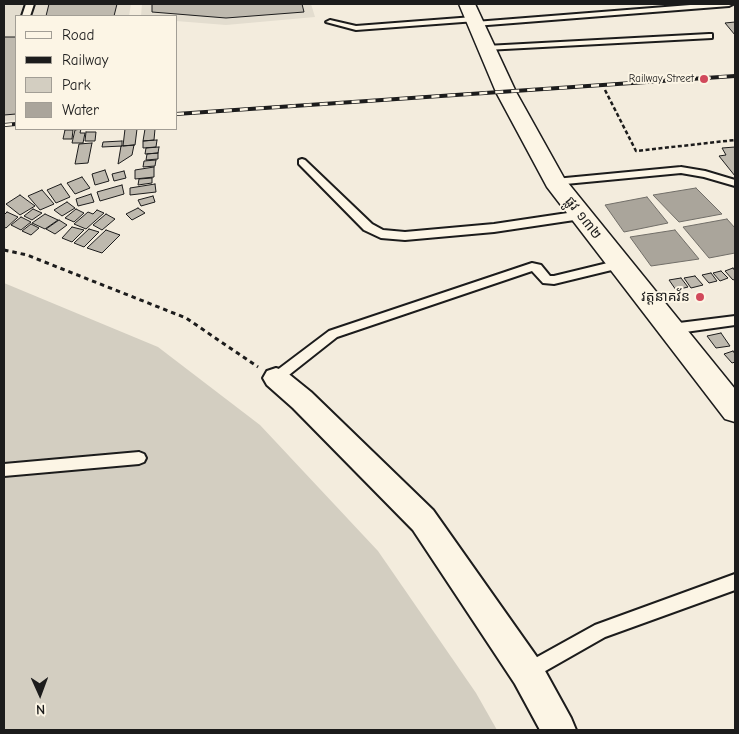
<!DOCTYPE html>
<meta charset="utf-8">
<style>
body{margin:0}
#map{position:relative;width:739px;height:734px;overflow:hidden;background:#f3ecdd;font-family:"Comic Neue",sans-serif}
canvas{display:block}
.frame{position:absolute;inset:0;border:5px solid #1c1c1c;pointer-events:none}
.legend{position:absolute;left:15px;top:15px;width:162px;height:115px;box-sizing:border-box;background:#fcf5e5;border:1px solid #a29e95;margin:0;padding:6px 9px;list-style:none;font-size:15px;color:#1c1c1c}
.legend li{display:flex;align-items:center;gap:10px;height:25px}
.legend b{width:25px;border:1px solid #a29e95}
.north{position:absolute;left:15px;top:669px;width:50px;height:50px;-webkit-text-stroke:4px #fcf5e5;paint-order:stroke;rotate:178deg;font-size:14px;font-weight:700;line-height:20px;text-align:center;color:#1c1c1c}
.north::after{content:'';display:block;margin:auto;width:18px;height:22px;background:#1c1c1c;clip-path:polygon(50% 0,100% 100%,50% 72%,0 100%)}
</style>
<div id="map">
<canvas width="739" height="734"></canvas>
<div class="frame"></div>
<ul class="legend">
<li><b style="height:6px;background:#fcf5e5"></b>Road</li>
<li><b style="height:6px;background:#1c1c1c"></b>Railway</li>
<li><b style="height:14px;background:#d3cec1"></b>Park</li>
<li><b style="height:14px;background:#aaa59b"></b>Water</li>
</ul>
<div class="north">N</div>
</div>
<script>
const ctx = document.querySelector('canvas').getContext('2d');
ctx.lineJoin = 'round';
function fill(path, color) { ctx.fillStyle = color; ctx.fill(path, 'evenodd'); }
const shape = rows => new Path2D(rows.map(r => 'M' + r).join(''));
function strokePath(path, color, width, dash) { ctx.strokeStyle = color; ctx.lineWidth = width; ctx.lineCap = dash ? 'butt' : 'round'; ctx.setLineDash(dash || []); ctx.stroke(path); }
function drawText(font, color, halo, rows, align = 'center') {
  ctx.font = font + ' "Comic Neue","Noto Sans Khmer",sans-serif'; ctx.lineWidth = 4; ctx.setLineDash([]); ctx.textBaseline = 'middle'; ctx.strokeStyle = halo; ctx.fillStyle = color; for (const [text, x, y, turn = 0] of rows) {
    ctx.save(); ctx.translate(x, y); ctx.rotate((+turn || 0) * Math.PI / 180); ctx.textAlign = isNaN(turn) ? turn : align; if (halo) ctx.strokeText(text, 0, 0); ctx.fillText(text, 0, 0); ctx.restore();
  }
}
const built = shape([
 [6,4,131,4,129,16,16,16,16,120,4,121,4,9],
 [142,4,311,4,315,17,226,25,176,21,176,16,141,16]
]);
const green = shape([
 [4,283,158,347,260,425,378,551,476,693,497,730,4,730]
]);
const water = shape([
 [696,188,722,214,679,222,653,195,696,188],
 [647,197,668,223,624,232,605,205,647,197],
 [727,219,735,228,735,253,709,258,683,227,727,219],
 [675,230,699,259,651,266,630,237,675,230]
]);
const building = shape([
 [49,4,117,4,114,16,46,16,49,4],
 [152,4,302,4,304,12,226,18,152,12,152,4],
 [735,22,735,35,725,23,735,22],
 [4,37,16,37,16,114,4,115,4,37],
 [81,129,80,133,85,133,83,143,72,143,75,130,81,129],
 [125,129,137,129,135,145,123,146,125,129],
 [145,129,155,129,154,140,143,141,145,129],
 [65,130,73,130,72,139,63,139,65,130],
 [86,132,96,132,95,141,85,141,86,132],
 [157,140,156,147,143,148,143,141,157,140],
 [122,141,122,146,102,147,103,142,122,141],
 [92,143,88,163,75,164,79,144,92,143],
 [134,145,132,155,118,164,121,146,134,145],
 [159,147,158,153,145,154,146,148,159,147],
 [735,147,735,176,719,156,726,155,722,148,735,147],
 [158,153,158,159,146,160,147,154,158,153],
 [156,160,155,166,143,167,144,161,156,160],
 [154,167,154,177,135,179,135,170,154,167],
 [105,170,109,181,95,185,92,174,105,170],
 [124,171,126,178,114,181,112,174,124,171],
 [82,177,90,188,75,194,67,183,82,177],
 [152,178,152,183,138,185,139,179,152,178],
 [61,184,70,197,56,203,47,190,61,184],
 [155,184,156,192,130,195,130,188,155,184],
 [122,185,124,194,100,201,97,192,122,185],
 [42,190,54,204,40,210,28,196,42,190],
 [91,194,94,202,78,206,76,199,91,194],
 [20,195,35,206,20,215,6,204,20,195],
 [153,196,155,202,141,206,138,200,153,196],
 [67,202,75,208,62,216,54,210,67,202],
 [138,208,145,213,132,220,126,214,138,208],
 [33,209,42,213,32,220,24,216,33,209],
 [76,209,84,213,74,222,65,218,76,209],
 [97,210,104,213,86,229,74,224,88,212,93,214,97,210],
 [7,212,18,217,6,228,4,227,4,215,7,212],
 [45,214,58,220,45,229,32,223,45,214],
 [106,214,115,219,102,230,93,225,106,214],
 [21,217,31,222,21,230,11,225,21,217],
 [59,220,67,225,55,234,46,229,59,220],
 [31,224,39,228,31,235,22,231,31,224],
 [72,227,84,230,72,242,62,238,72,227],
 [89,229,99,232,84,247,74,243,89,229],
 [106,230,120,235,102,253,87,248,106,230],
 [733,268,735,271,735,279,733,280,725,271,733,268],
 [721,271,728,278,720,281,713,273,721,271],
 [711,273,717,281,709,283,702,275,711,273],
 [695,276,703,285,691,288,684,278,695,276],
 [681,278,688,287,676,290,669,280,681,278],
 [721,333,730,346,716,348,707,336,721,333],
 [733,351,735,354,735,362,732,363,724,354,733,351]
]);
const pathFar1 = shape([
 [605,90,636,151,735,140]
]);
const path = shape([
 [4,250,27,255,186,318,258,367]
]);
const service = shape([
 [26,4,34,4,30,16,22,16,26,4],
 [703,4,733,4,729,6,475,26,471,24,475,22,703,4],
 [473,17,476,17,476,21,356,30,326,22,330,20,356,26,473,17],
 [709,34,712,34,712,38,486,50,482,48,486,46,709,34],
 [302,159,305,160,372,224,383,230,405,232,494,224,581,211,586,215,581,219,494,232,405,240,381,238,364,230,299,164,299,160,302,159],
 [681,167,705,171,735,180,735,186,704,177,681,173,555,185,550,182,555,179,681,167],
 [620,260,624,261,626,264,624,267,554,284,543,283,532,271,337,337,280,382,276,383,272,382,270,378,272,374,329,331,532,263,541,265,550,276,554,276,620,260],
 [735,316,735,325,671,334,667,332,665,329,667,326,671,324,735,316],
 [139,452,144,454,146,458,144,462,139,464,4,476,4,464,139,452],
 [735,574,735,590,605,637,533,678,527,680,521,678,519,672,521,666,595,625,735,574]
]);
const minor = shape([
 [276,368,285,371,311,392,433,510,539,660,571,718,576,730,540,730,515,684,413,530,293,408,267,385,263,378,267,371,276,368]
]);
const tertiary = shape([
 [459,4,475,4,516,92,564,178,735,389,735,422,725,419,547,187,496,92,459,4]
]);
const rail = shape([
 [176,114,735,76],
 [4,125,16,124]
]);
const markers = [
 [704,79,5,"#d1495b"],
 [700,297,5,"#d1495b"]
];
const farPoinames = [
 ["Railway Street",694,79]
];
const streetNames = [
 ["ផ្លូវ ១៣២",583,218,52]
];
const poiNames = [
 ["វត្តនាគវ័ន",690,297]
];
fill(built, '#e3ddcf');
fill(green, '#d3cec1');
fill(water, '#aaa59b');
strokePath(water, '#716e68', 1);
fill(building, '#beb9ae');
strokePath(building, '#1c1c1c', 1);
strokePath(service, '#1c1c1c', 4);
strokePath(minor, '#1c1c1c', 4);
strokePath(tertiary, '#1c1c1c', 3);
strokePath(pathFar1, '#1c1c1c', 2.5, [4, 2.5]);
strokePath(path, '#1c1c1c', 3, [4.5, 4]);
fill(service, '#fcf5e5');
fill(minor, '#fcf5e5');
fill(tertiary, '#fcf5e5');
strokePath(rail, '#1c1c1c', 4);
strokePath(rail, '#fcf5e5', 2.5, [8]);
for (const [x, y, r, color] of markers) { const dot = new Path2D(); dot.arc(x, y, r, 0, 2 * Math.PI); ctx.fillStyle = color; ctx.fill(dot); strokePath(dot, '#fcf5e5', 2); }
drawText('11px', '#1c1c1c', '#fcf5e5', farPoinames, 'right');
drawText('14px', '#1c1c1c', '#fcf5e5', streetNames);
drawText('14px', '#1c1c1c', '#fcf5e5', poiNames, 'right');
</script>
